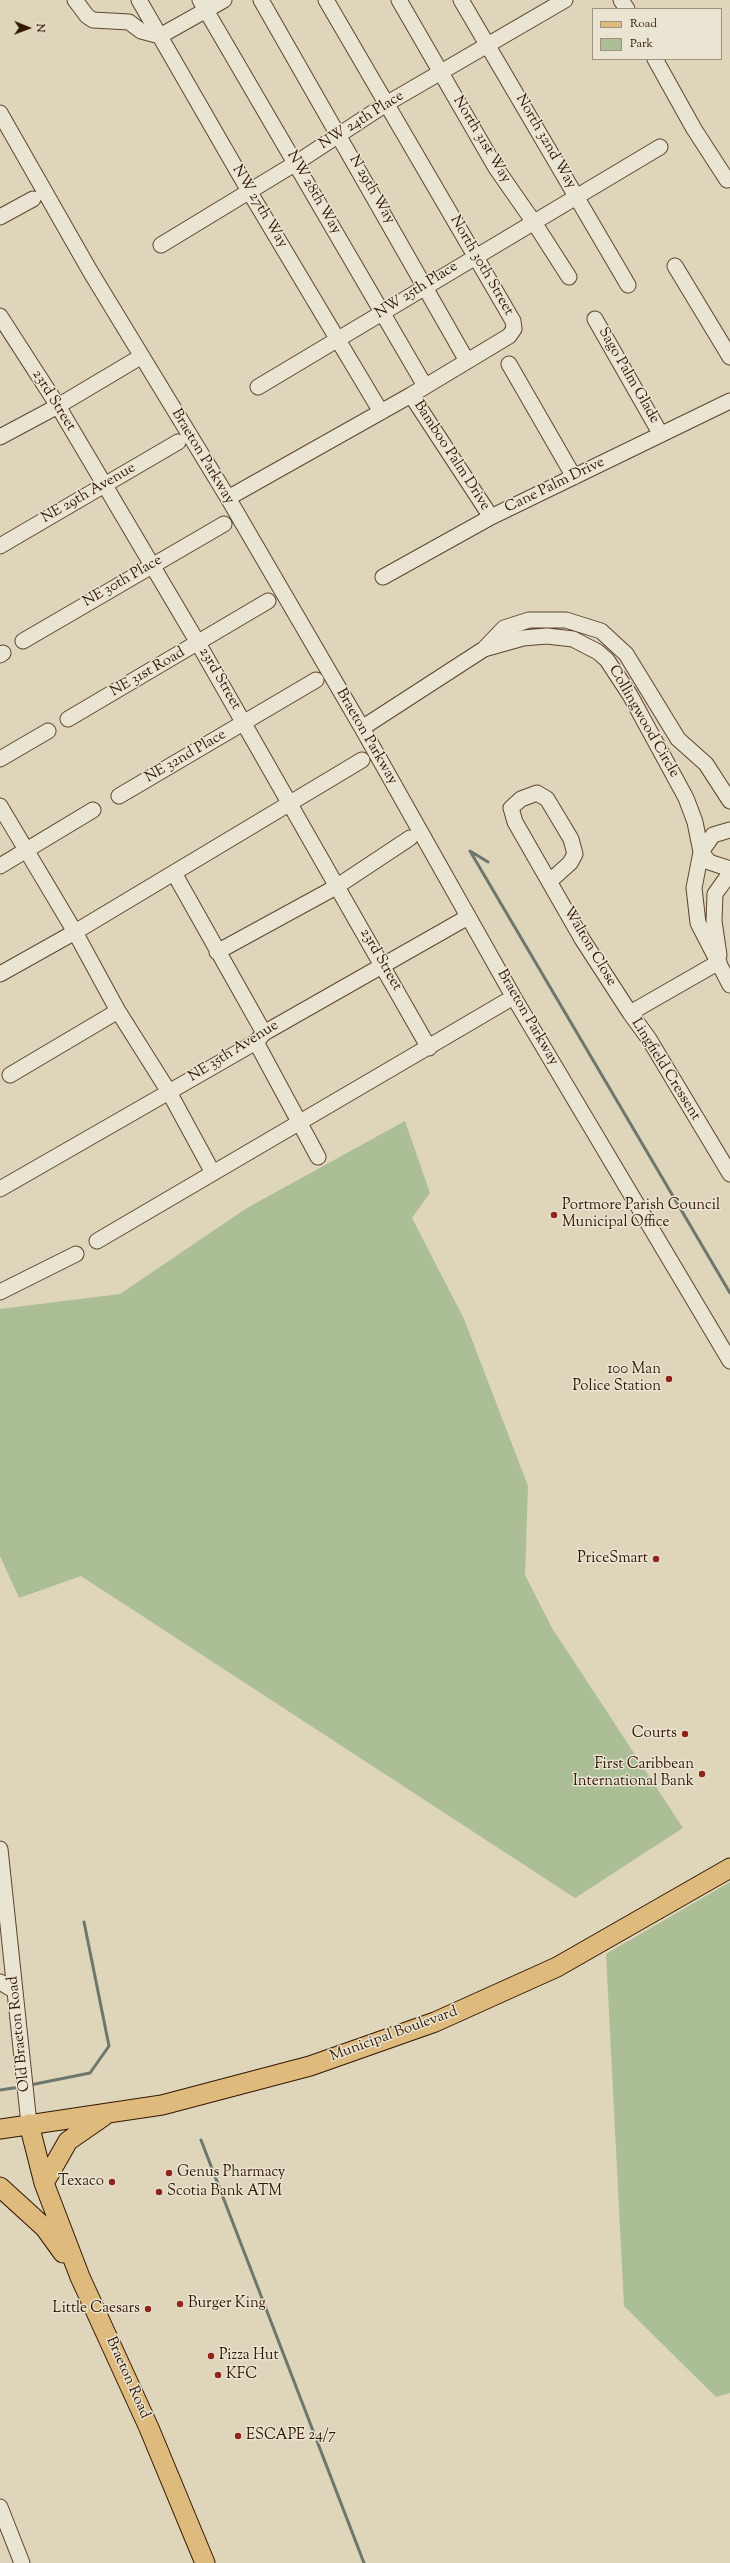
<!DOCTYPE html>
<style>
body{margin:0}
#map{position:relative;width:730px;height:2563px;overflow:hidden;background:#ded5ba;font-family:"Sorts Mill Goudy",serif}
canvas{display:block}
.legend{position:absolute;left:592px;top:8px;width:130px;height:52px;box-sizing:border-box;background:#eae4d2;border:1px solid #a0927e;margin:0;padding:5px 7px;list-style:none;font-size:12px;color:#321600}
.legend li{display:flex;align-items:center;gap:8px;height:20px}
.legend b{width:20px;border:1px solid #a0927e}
.north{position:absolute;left:8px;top:8px;width:40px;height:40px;-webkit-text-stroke:3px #eae4d2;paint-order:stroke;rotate:91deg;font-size:11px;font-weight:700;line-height:16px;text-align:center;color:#321600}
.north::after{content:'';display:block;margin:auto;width:14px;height:18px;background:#321600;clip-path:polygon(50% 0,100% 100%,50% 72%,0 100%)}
</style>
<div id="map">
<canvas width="730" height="2563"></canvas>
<ul class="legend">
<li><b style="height:5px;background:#dfba7d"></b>Road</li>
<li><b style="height:11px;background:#abbe95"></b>Park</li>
</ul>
<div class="north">N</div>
</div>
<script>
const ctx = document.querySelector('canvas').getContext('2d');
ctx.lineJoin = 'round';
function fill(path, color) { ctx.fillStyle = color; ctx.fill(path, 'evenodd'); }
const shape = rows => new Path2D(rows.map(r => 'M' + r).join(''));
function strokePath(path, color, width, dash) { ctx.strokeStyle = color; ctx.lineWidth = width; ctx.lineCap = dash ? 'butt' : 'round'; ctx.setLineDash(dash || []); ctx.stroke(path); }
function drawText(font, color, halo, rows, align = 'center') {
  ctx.font = font + ' "Sorts Mill Goudy",serif'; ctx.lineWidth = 3; ctx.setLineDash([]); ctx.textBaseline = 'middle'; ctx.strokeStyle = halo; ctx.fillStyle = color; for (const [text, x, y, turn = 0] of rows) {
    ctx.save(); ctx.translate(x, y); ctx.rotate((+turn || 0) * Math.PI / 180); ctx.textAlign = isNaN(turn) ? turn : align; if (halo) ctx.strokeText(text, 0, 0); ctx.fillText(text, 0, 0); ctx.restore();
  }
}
const green = shape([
 [405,1121,430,1193,412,1218,464,1319,528,1486,525,1575,552,1628,683,1828,575,1898,81,1576,19,1598,0,1556,0,1309,120,1294,247,1208],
 [730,1882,730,2393,716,2397,624,2306,606,1954]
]);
const stream = shape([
 [488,862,470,851,730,1293],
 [30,2085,90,2073,109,2046,84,1922],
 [0,2090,20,2087],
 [201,2140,364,2563]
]);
const minor = shape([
 [75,0,87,16,93,20,129,22,141,31,160,36,224,0],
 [139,0,249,191,381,412],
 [200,0,425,386],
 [261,0,467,361],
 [399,0,496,168,535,224,569,277],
 [461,0,628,285],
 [621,0,627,9],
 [655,59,694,129,727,180],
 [0,113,90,271,228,498,362,728,513,996,730,1361],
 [0,217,33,199],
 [161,245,296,163,386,104,565,0],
 [675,266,730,357],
 [0,316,58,406,198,643,429,1048],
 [595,319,660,433],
 [509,364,574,477],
 [258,387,660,147],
 [411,395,491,517],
 [0,437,58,406,142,356],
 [228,498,411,395,509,336,514,329,513,321,326,0],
 [0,546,178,442],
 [383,577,491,517,730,401],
 [23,641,224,524],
 [484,649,504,628,529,620,566,620,601,631,626,654,678,739,706,764,730,801],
 [0,655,3,653],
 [68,719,268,601],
 [362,728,484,649,523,638,547,636,573,639,598,652,607,660,630,695,686,798,695,822,701,852,694,888,698,923,730,985],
 [0,759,48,731],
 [119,796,316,680],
 [0,806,75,932,118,1011,169,1092,213,1173],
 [701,852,713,835,730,830],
 [701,852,709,862,730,869],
 [0,866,93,810],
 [174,873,264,1033],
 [550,881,570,863,575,854,571,839,547,799,537,793,521,799,511,808,515,822,582,939,630,1013],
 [217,952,336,887,410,838],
 [719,955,714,921,715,894,730,873],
 [719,962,630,1013,649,1039,730,1174],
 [0,974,75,932,362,760],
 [256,1042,318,1157],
 [10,1075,118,1011],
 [0,1189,256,1042,264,1033,468,917],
 [97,1241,505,1002],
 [0,1292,76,1254],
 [0,1849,29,2124],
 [0,1982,15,1991],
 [0,2507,22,2563]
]);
const major = shape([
 [29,2124,44,2183,80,2277,149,2428,205,2563],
 [0,2129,162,2105,310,2066,435,2022,557,1967,730,1868],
 [44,2183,68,2141,104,2116],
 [0,2187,45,2228,63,2253]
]);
const markers = [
 [554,1215,4,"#8f2418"],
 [669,1379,4,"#8f2418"],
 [656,1559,4,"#8f2418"],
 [685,1734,4,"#8f2418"],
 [702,1774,4,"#8f2418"],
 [169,2173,4,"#8f2418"],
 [112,2182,4,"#8f2418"],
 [159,2192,4,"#8f2418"],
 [180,2304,4,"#8f2418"],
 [148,2309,4,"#8f2418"],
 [211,2356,4,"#8f2418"],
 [218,2375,4,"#8f2418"],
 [238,2436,4,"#8f2418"]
];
const streetNames = [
 ["NW 24th Place",362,121,-32],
 ["North 31st Way",481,140,59],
 ["North 32nd Way",545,142,60],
 ["N 29th Way",371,190,60],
 ["NW 28th Way",313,193,60],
 ["NW 27th Way",259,207,59],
 ["North 30th Street",481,266,60],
 ["NW 25th Place",417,291,-32],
 ["Sago Palm Glade",628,376,60],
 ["23rd Street",53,401,58],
 ["Bamboo Palm Drive",451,456,57],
 ["Braeton Parkway",202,457,59],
 ["Cane Palm Drive",555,486,-26],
 ["NE 29th Avenue",89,494,-30],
 ["NE 30th Place",123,582,-30],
 ["NE 31st Road",148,673,-30],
 ["23rd Street",219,679,60],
 ["Collingwood Circle",643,722,60],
 ["Braeton Parkway",366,737,60],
 ["NE 32nd Place",186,757,-30],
 ["Walton Close",589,947,59],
 ["23rd Street",380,960,60],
 ["Braeton Parkway",527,1018,60],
 ["NE 35th Avenue",234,1052,-32],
 ["Lingfield Cressent",665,1070,58],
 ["Old Braeton Road",20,2034,-96],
 ["Municipal Boulevard",394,2035,-20],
 ["Braeton Road",127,2378,66]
];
const poiNames = [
 ["Portmore Parish Council",562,1206],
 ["Municipal Office",562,1223],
 ["100 Man",661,1370,"right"],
 ["Police Station",661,1387,"right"],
 ["PriceSmart",648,1559,"right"],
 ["Courts",677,1734,"right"],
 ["First Caribbean",694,1765,"right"],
 ["International Bank",694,1782,"right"],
 ["Genus Pharmacy",177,2173],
 ["Texaco",104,2182,"right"],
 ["Scotia Bank ATM",167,2192],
 ["Burger King",188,2304],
 ["Little Caesars",140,2309,"right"],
 ["Pizza Hut",219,2356],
 ["KFC",226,2375],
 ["ESCAPE 24/7",246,2436]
];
fill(green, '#abbe95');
strokePath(stream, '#6d776e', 3);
strokePath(minor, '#5d462e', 17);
strokePath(major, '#321600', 21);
strokePath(minor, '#eae4d2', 15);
strokePath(major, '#dfba7d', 19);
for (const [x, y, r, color] of markers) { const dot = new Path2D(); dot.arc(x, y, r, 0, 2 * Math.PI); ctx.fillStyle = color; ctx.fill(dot); strokePath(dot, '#eae4d2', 1.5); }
drawText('15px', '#321600', '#eae4d2', streetNames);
drawText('15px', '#321600', '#eae4d2', poiNames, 'left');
</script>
